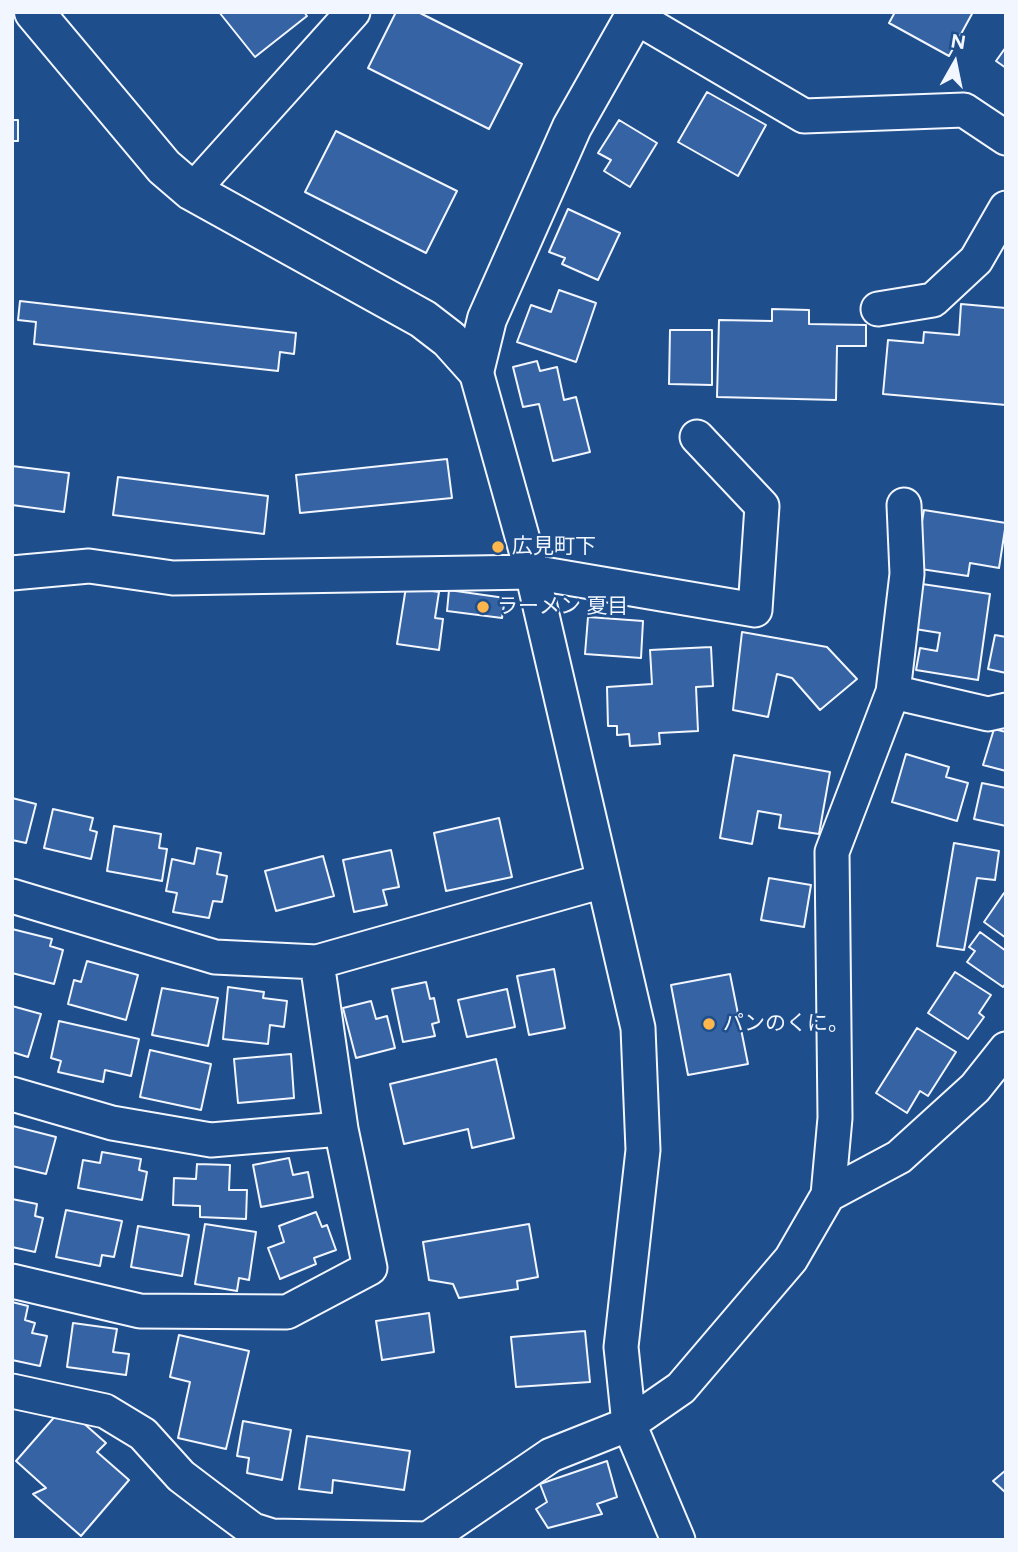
<!DOCTYPE html>
<meta charset="utf-8">
<style>
body{margin:0}
#map{position:relative;width:1018px;height:1552px;overflow:hidden;background:#1f4e8c;font-family:Figtree,sans-serif}
canvas{display:block}
.frame{position:absolute;inset:0;border:14px solid #f2f6ff;pointer-events:none}
.north{position:absolute;left:920px;top:28px;width:70px;height:70px;-webkit-text-stroke:5px #1f4e8c;paint-order:stroke;rotate:9deg;font-size:19px;font-weight:700;line-height:28px;text-align:center;color:#f2f6ff}
.north::after{content:'';display:block;margin:auto;width:24px;height:32px;background:#f2f6ff;clip-path:polygon(50% 0,100% 100%,50% 72%,0 100%)}
</style>
<div id="map">
<canvas width="1018" height="1552"></canvas>
<div class="frame"></div>
<div class="north">N</div>
</div>
<script>
const ctx = document.querySelector('canvas').getContext('2d');
ctx.lineJoin = 'round';
function fill(path, color) { ctx.fillStyle = color; ctx.fill(path, 'evenodd'); }
const shape = rows => new Path2D(rows.map(r => 'M' + r).join(''));
function strokePath(path, color, width, dash) { ctx.strokeStyle = color; ctx.lineWidth = width; ctx.lineCap = dash ? 'butt' : 'round'; ctx.setLineDash(dash || []); ctx.stroke(path); }
function drawText(font, color, halo, rows, align = 'center') {
  ctx.font = font + ' Figtree,"Noto Sans JP",sans-serif'; ctx.lineWidth = 5; ctx.setLineDash([]); ctx.textBaseline = 'middle'; ctx.strokeStyle = halo; ctx.fillStyle = color; for (const [text, x, y, turn = 0] of rows) {
    ctx.save(); ctx.translate(x, y); ctx.rotate((+turn || 0) * Math.PI / 180); ctx.textAlign = isNaN(turn) ? turn : align; if (halo) ctx.strokeText(text, 0, 0); ctx.fillText(text, 0, 0); ctx.restore();
  }
}
const building = shape([
 [219,12,304,12,307,16,255,57,219,12],
 [396,12,418,12,522,64,489,129,368,68,396,12],
 [895,12,973,12,949,56,889,23,895,12],
 [1006,47,1006,68,996,61,1006,47],
 [707,92,766,125,738,176,678,142,707,92],
 [12,120,18,120,18,141,12,141,12,120],
 [619,120,657,143,630,187,604,171,611,160,598,153,619,120],
 [336,131,457,191,426,253,305,192,336,131],
 [568,209,620,233,598,280,562,264,565,258,549,252,568,209],
 [559,290,596,303,576,362,517,342,531,305,551,312,559,290],
 [20,301,296,333,294,354,280,352,278,371,34,344,36,322,18,320,20,301],
 [961,304,1006,308,1006,405,883,394,888,340,923,343,924,332,959,335,961,304],
 [772,309,809,310,809,324,866,325,866,346,837,346,836,400,717,397,719,320,772,321,772,309],
 [670,330,712,330,712,385,669,384,670,330],
 [537,361,540,371,557,367,564,400,576,397,590,452,553,461,539,404,523,407,513,367,537,361],
 [447,459,452,498,300,513,296,475,447,459],
 [12,466,69,473,64,512,12,505,12,466],
 [118,477,268,496,264,534,113,515,118,477],
 [924,510,1006,523,999,568,970,563,968,576,914,568,924,510],
 [922,584,990,594,978,680,916,670,920,648,937,651,940,633,915,629,922,584],
 [406,587,439,592,435,618,443,619,439,650,397,644,406,587],
 [449,590,505,598,502,618,447,611,449,590],
 [588,617,643,621,641,658,585,654,588,617],
 [742,632,827,647,857,679,820,710,792,678,777,674,768,717,733,710,742,632],
 [995,635,1006,637,1006,673,988,669,995,635],
 [711,647,713,686,696,687,698,731,659,733,660,744,630,746,629,734,617,735,617,726,608,726,607,687,652,684,650,650,711,647],
 [994,729,1006,732,1006,771,983,765,994,729],
 [906,754,949,767,946,777,968,783,957,821,892,802,906,754],
 [734,755,830,772,819,834,779,828,781,815,758,811,752,844,720,838,734,755],
 [982,783,1006,788,1006,826,974,819,982,783],
 [12,798,36,804,26,843,12,840,12,798],
 [53,809,93,818,90,830,97,832,91,859,44,848,53,809],
 [499,818,512,877,446,891,434,833,499,818],
 [114,826,161,834,159,848,167,849,162,881,107,871,114,826],
 [954,843,999,851,995,880,977,878,964,950,937,946,954,843],
 [197,848,221,853,217,874,227,876,222,902,213,901,209,918,173,912,177,893,166,891,172,859,194,864,197,848],
 [391,850,399,887,383,890,387,905,354,912,343,860,391,850],
 [323,856,334,896,276,911,265,871,323,856],
 [769,878,811,885,804,927,761,920,769,878],
 [1004,893,1006,894,1006,938,984,922,1004,893],
 [12,929,52,939,50,946,63,950,54,984,12,973,12,929],
 [980,932,1006,951,1006,983,1003,987,967,962,975,951,969,947,980,932],
 [87,961,138,975,126,1020,68,1004,74,980,81,982,87,961],
 [554,969,565,1028,529,1035,517,976,554,969],
 [955,972,991,995,979,1013,984,1017,968,1039,928,1013,955,972],
 [730,974,748,1064,688,1075,671,985,730,974],
 [426,982,430,999,434,998,439,1022,432,1024,435,1036,403,1042,392,989,426,982],
 [228,987,264,992,263,998,287,1001,284,1027,270,1025,268,1044,223,1039,228,987],
 [162,988,218,998,208,1046,152,1035,162,988],
 [507,989,515,1027,467,1037,458,1000,507,989],
 [371,1001,376,1019,387,1016,395,1048,356,1058,343,1008,371,1001],
 [12,1006,41,1014,28,1057,12,1052,12,1006],
 [59,1021,139,1039,131,1076,105,1070,103,1082,58,1072,61,1061,51,1058,59,1021],
 [917,1028,956,1052,928,1096,920,1091,907,1113,876,1093,917,1028],
 [150,1050,211,1064,201,1110,140,1097,150,1050],
 [291,1054,294,1098,238,1103,234,1059,291,1054],
 [496,1059,514,1138,472,1148,468,1129,404,1144,390,1084,496,1059],
 [13,1126,56,1137,46,1174,12,1166,13,1126],
 [102,1152,141,1159,139,1170,147,1172,142,1200,78,1188,83,1160,100,1163,102,1152],
 [289,1158,293,1175,308,1172,313,1197,261,1207,253,1165,289,1158],
 [197,1164,230,1165,229,1190,247,1190,246,1219,200,1217,200,1206,173,1205,174,1178,196,1179,197,1164],
 [12,1199,37,1204,35,1216,43,1218,35,1252,12,1247,12,1199],
 [66,1210,122,1221,114,1257,102,1255,100,1266,56,1257,66,1210],
 [316,1212,322,1227,327,1225,336,1250,314,1258,316,1264,280,1279,268,1248,284,1242,279,1226,316,1212],
 [205,1224,256,1232,249,1280,239,1278,237,1291,195,1284,205,1224],
 [529,1224,538,1277,517,1281,518,1289,459,1298,453,1284,429,1280,423,1242,529,1224],
 [138,1226,189,1235,182,1276,131,1267,138,1226],
 [12,1302,28,1306,25,1320,35,1323,32,1333,47,1336,40,1366,12,1360,12,1302],
 [429,1313,434,1352,382,1360,376,1321,429,1313],
 [73,1323,117,1329,113,1352,129,1354,126,1375,67,1367,73,1323],
 [585,1331,590,1382,516,1387,511,1337,585,1331],
 [179,1335,249,1351,226,1449,178,1438,190,1382,170,1377,179,1335],
 [64,1406,106,1443,97,1452,129,1480,81,1536,33,1494,46,1488,16,1461,64,1406],
 [243,1421,291,1430,282,1480,247,1473,249,1458,237,1456,243,1421],
 [307,1436,410,1451,404,1490,333,1480,332,1493,299,1489,307,1436],
 [607,1461,617,1497,597,1504,602,1514,548,1528,536,1509,547,1502,540,1484,607,1461],
 [1006,1470,1006,1493,993,1481,1006,1470]
]);
const minor = shape([
 [634,16,804,116,964,110,1006,138],
 [192,191,353,12],
 [878,309,933,300,976,260,1006,208],
 [475,368,532,572,638,1028,643,1150,621,1347,629,1424,678,1540],
 [12,573,89,566,173,578,532,572,755,610,762,506,697,437],
 [893,692,988,714,1006,710],
 [12,896,215,957,317,962,603,881],
 [12,1094,112,1123,211,1140,341,1129],
 [828,1195,835,1118,832,852,893,692,907,574,904,505],
 [12,1281,140,1311,287,1312,370,1268,341,1129,317,962],
 [12,1391,105,1411,143,1434,181,1476,210,1498,253,1530,272,1536],
 [256,1540,272,1536,428,1539,551,1455,629,1424,681,1388,791,1259,828,1195,899,1157,975,1088,1006,1049]
]);
const tertiary = shape([
 [34,12,164,167,192,191,423,319,449,339,475,368],
 [475,368,487,319,572,127,637,12]
]);
const markers = [
 [498,547,7,"#ffb74d"],
 [483,607,7,"#ffb74d"],
 [709,1024,7,"#ffb74d"]
];
const poiNames = [
 ["広見町下",512,547],
 ["ラーメン 夏目",497,607],
 ["パンのくに。",723,1024]
];
fill(building, '#3563a3');
strokePath(building, '#f2f6ff', 2);
strokePath(minor, '#f2f6ff', 37);
strokePath(tertiary, '#f2f6ff', 42);
strokePath(minor, '#1f4e8c', 33);
strokePath(tertiary, '#1f4e8c', 38);
for (const [x, y, r, color] of markers) { const dot = new Path2D(); dot.arc(x, y, r, 0, 2 * Math.PI); ctx.fillStyle = color; ctx.fill(dot); strokePath(dot, '#1f4e8c', 2.5); }
drawText('21px', '#f2f6ff', '#1f4e8c', poiNames, 'left');
</script>
